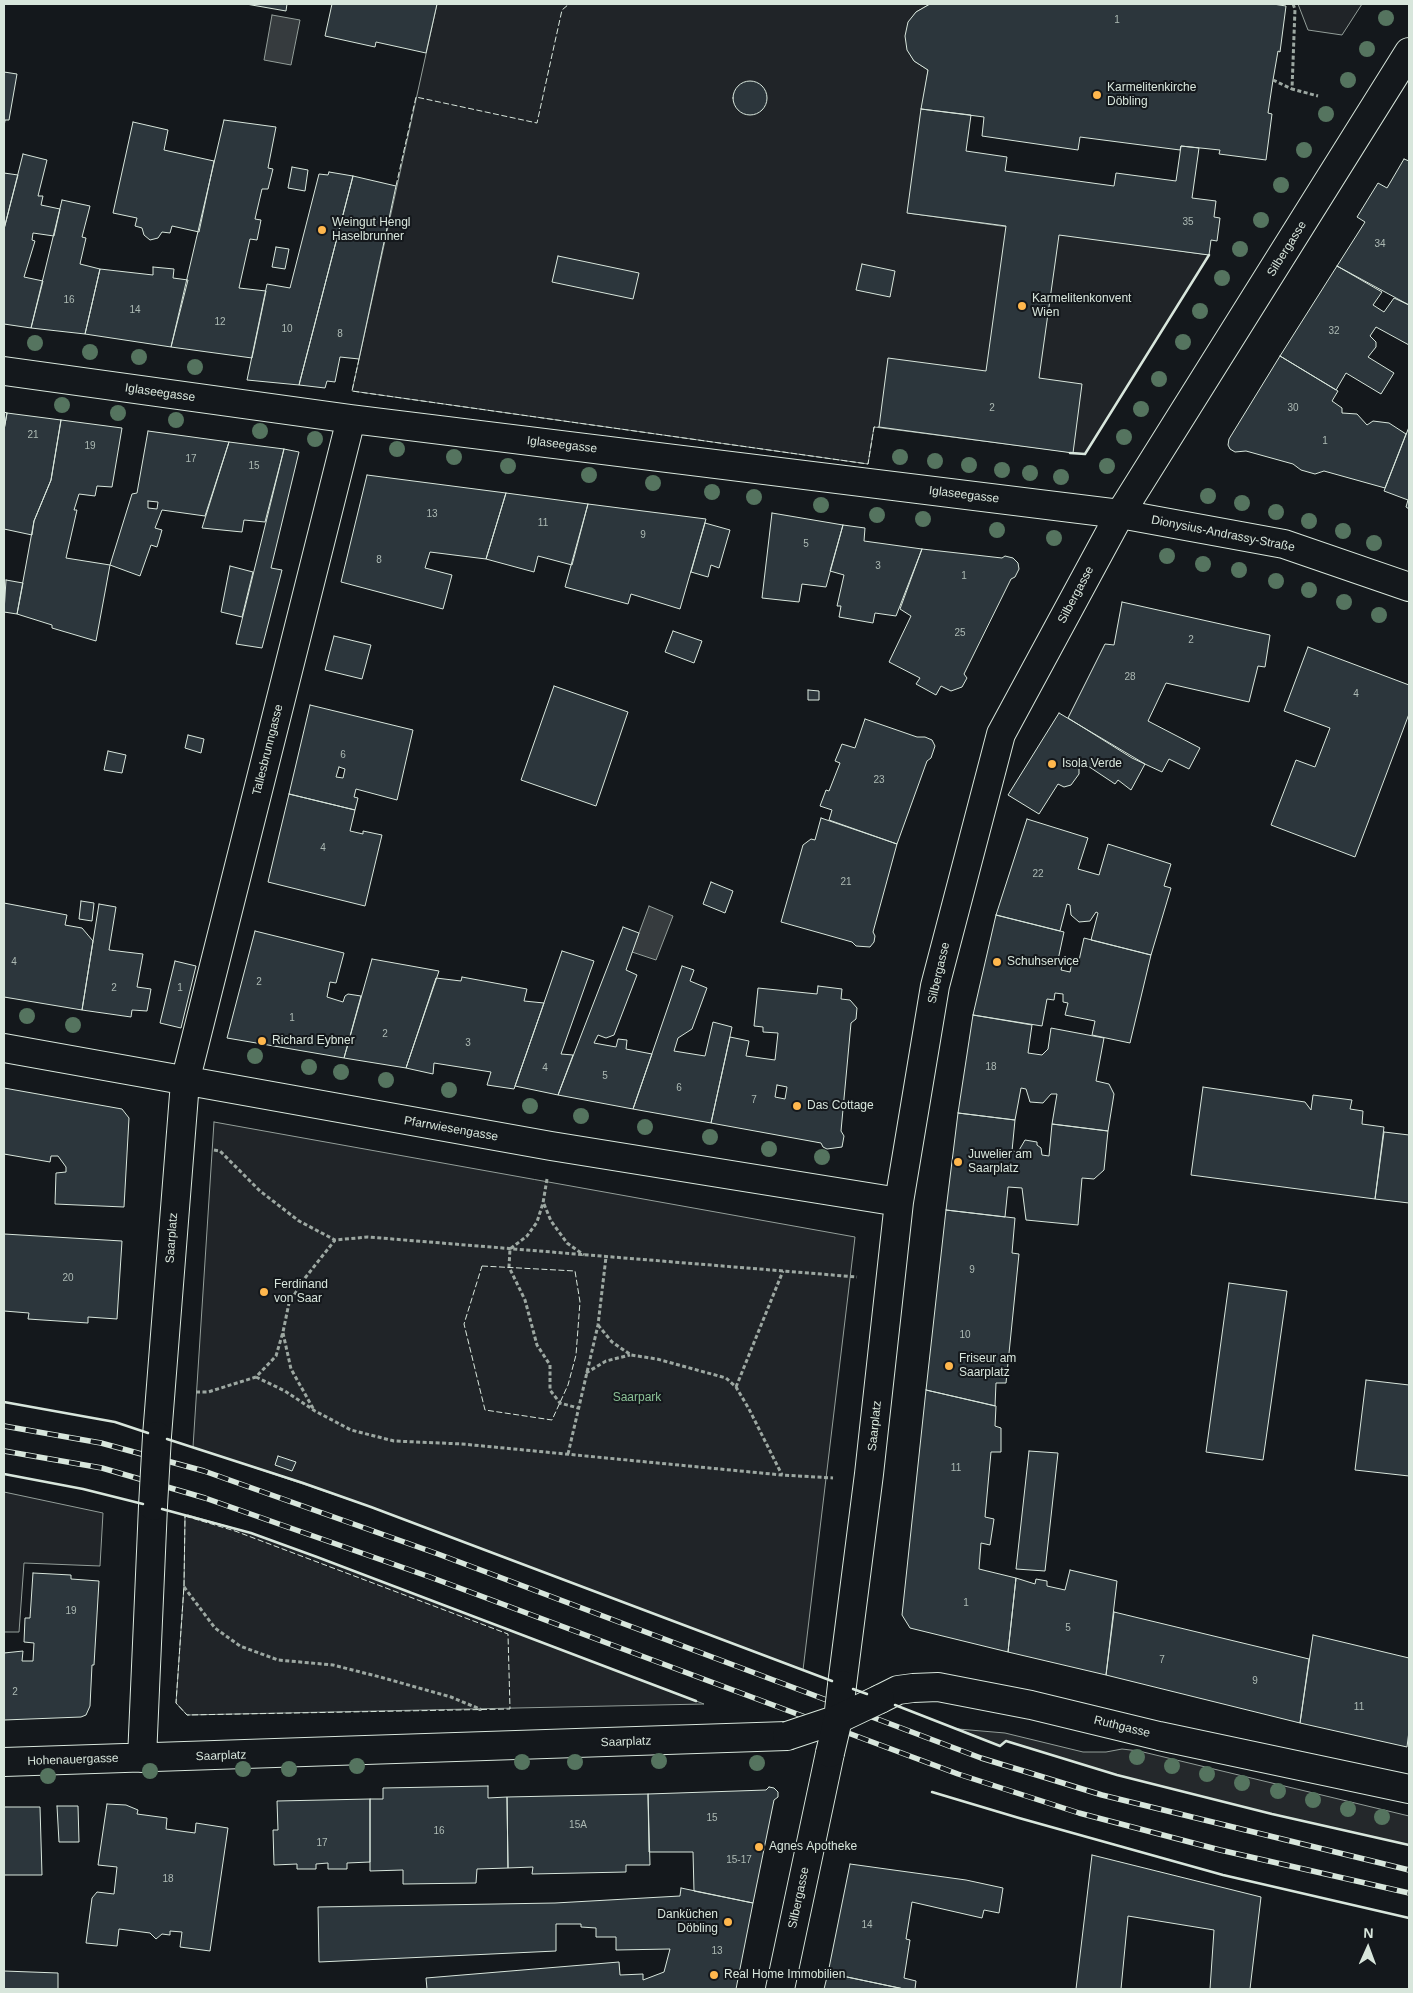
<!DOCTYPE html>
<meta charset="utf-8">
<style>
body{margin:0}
#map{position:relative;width:1413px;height:1993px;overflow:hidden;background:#14181c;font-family:Helvetica,sans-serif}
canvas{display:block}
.frame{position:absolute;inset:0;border:5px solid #d8e6dc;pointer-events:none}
.north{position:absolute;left:1343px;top:1923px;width:50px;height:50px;-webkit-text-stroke:4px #14181c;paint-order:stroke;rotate:2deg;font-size:14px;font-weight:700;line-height:20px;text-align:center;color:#d8e6dc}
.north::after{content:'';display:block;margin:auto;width:18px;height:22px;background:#d8e6dc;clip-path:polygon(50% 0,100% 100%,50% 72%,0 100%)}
</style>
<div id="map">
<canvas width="1413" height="1993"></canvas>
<div class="frame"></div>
<div class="north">N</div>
</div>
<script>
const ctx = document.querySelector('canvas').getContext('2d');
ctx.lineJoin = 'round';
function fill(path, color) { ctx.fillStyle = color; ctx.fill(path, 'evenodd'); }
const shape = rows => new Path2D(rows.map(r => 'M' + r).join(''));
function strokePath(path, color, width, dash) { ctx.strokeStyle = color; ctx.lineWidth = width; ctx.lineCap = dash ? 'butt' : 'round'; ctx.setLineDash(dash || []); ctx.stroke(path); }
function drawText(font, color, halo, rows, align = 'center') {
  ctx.font = font + ' Helvetica,sans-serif'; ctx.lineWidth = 4; ctx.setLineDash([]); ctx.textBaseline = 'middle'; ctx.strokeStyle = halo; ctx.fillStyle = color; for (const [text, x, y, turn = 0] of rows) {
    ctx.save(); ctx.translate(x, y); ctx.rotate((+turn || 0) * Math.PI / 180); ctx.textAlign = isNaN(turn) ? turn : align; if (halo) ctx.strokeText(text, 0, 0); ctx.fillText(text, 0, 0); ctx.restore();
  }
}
const green = shape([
 [437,4,930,4,916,12,909,22,908,50,914,61,928,70,908,213,1209,255,1085,454,874,427,868,464,352,391,437,4],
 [1298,4,1362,4,1342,35,1308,30,1298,4],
 [214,1122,855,1237,803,1670,371,1507,193,1447,214,1122],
 [4,1492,103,1513,100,1566,24,1563,19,1632,4,1632,4,1492],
 [188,1515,251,1533,317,1557,704,1704,187,1715,176,1703,184,1586,185,1516,188,1515]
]);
const parking = shape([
 [958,1729,1005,1733,1083,1752,1106,1752,1122,1749,1139,1751,1409,1816,1409,1845,1272,1814,1117,1775,1006,1741,1000,1746,958,1729]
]);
const water = shape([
 [272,15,300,20,291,65,264,60,272,15],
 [649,906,673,916,656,960,632,952,649,906]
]);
const building = shape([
 [246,4,287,4,286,11,246,4],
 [332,4,437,4,426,53,376,42,375,47,325,36,332,4],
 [930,4,1273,4,1286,6,1280,52,1278,51,1273,80,1268,113,1272,114,1266,160,1219,154,1220,150,1181,146,1180,150,1080,137,1078,150,982,136,984,117,921,109,928,70,914,61,907,50,905,36,908,22,916,12,930,4],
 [4,72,17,74,9,120,5,120,4,127,4,72],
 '733 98a17 17 0 1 1 34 0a17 17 0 1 1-34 0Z',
 [921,109,971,115,966,151,1007,157,1005,171,1114,186,1116,173,1176,181,1181,146,1199,148,1192,198,1216,201,1214,217,1220,218,1217,241,1211,240,1209,255,1059,235,1039,378,1082,384,1073,453,879,427,888,358,986,371,1006,226,907,213,921,109],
 [224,120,276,127,268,168,273,169,268,189,262,189,255,219,261,220,257,240,250,239,239,288,266,291,252,358,171,347,224,120],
 [133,122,168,130,164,150,214,161,199,232,172,226,170,233,162,232,158,238,150,240,144,235,142,228,135,226,137,218,113,213,133,122],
 [23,154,47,160,38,196,43,196,41,205,60,209,54,236,33,233,32,240,35,241,24,277,43,281,31,328,4,324,4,229,23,154],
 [1404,159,1409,161,1409,305,1337,266,1365,222,1357,217,1378,183,1387,188,1404,159],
 [292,167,308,170,305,191,288,188,292,167],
 [329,172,353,176,299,385,247,380,267,284,290,288,319,174,328,175,329,172],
 [4,173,18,175,4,229,4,173],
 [353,176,396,186,359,359,340,357,335,382,327,381,325,388,299,385,353,176],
 [62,200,90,206,82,237,86,238,80,264,100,269,85,334,31,328,62,200],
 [276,247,289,249,285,269,272,267,276,247],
 [558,256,639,273,633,299,552,282,558,256],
 [862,264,895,271,890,297,856,290,862,264],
 [1337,266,1382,292,1373,305,1384,312,1394,298,1409,305,1409,345,1376,327,1370,336,1376,342,1376,347,1368,357,1394,373,1381,394,1346,373,1336,390,1280,356,1337,266],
 [153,267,174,269,173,278,188,280,171,347,85,334,100,269,153,275,153,267],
 [1280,356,1338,391,1332,401,1342,408,1342,413,1357,414,1367,425,1373,421,1389,423,1406,434,1385,488,1324,471,1315,474,1301,470,1293,464,1246,451,1235,452,1230,449,1228,445,1229,439,1280,356],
 [4,412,7,413,4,430,4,412],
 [7,413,61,420,51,480,34,521,32,535,4,529,4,430,7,413],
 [61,420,122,428,112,487,97,486,95,496,79,494,74,510,77,510,66,558,110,565,96,641,52,628,52,625,17,614,34,521,51,480,61,420],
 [1409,427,1409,509,1406,507,1408,500,1384,491,1409,427],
 [148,431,229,442,205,516,162,510,155,528,162,530,157,547,151,545,140,576,110,565,132,494,137,493,148,431],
 [148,501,158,502,157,509,148,508,148,501],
 [229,442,284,449,265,522,244,520,242,532,202,528,229,442],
 [284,449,299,452,271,568,282,570,262,648,236,644,284,449],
 [367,475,506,493,486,559,430,552,425,568,452,575,443,609,341,582,367,475],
 [506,493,588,504,572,565,538,556,534,572,486,559,506,493],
 [588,504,706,519,680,609,631,594,628,604,565,587,588,504],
 [772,513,843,525,826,587,802,584,799,602,762,598,772,513],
 [705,523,730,530,719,568,711,565,708,577,691,572,705,523],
 [843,525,865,528,864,541,922,549,896,616,875,613,873,623,839,617,841,606,837,606,844,575,830,571,843,525],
 [922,549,1002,558,1005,556,1013,558,1018,563,1019,569,1015,577,1011,579,964,674,967,678,962,687,951,691,941,686,936,695,916,684,920,678,889,662,911,616,900,609,922,549],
 [230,566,253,572,242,617,221,612,230,566],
 [6,580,23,583,17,614,4,612,6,580],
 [1122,602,1270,635,1265,667,1258,666,1249,702,1166,683,1148,721,1200,748,1189,769,1169,759,1162,772,1132,758,1068,718,1105,644,1114,645,1122,602],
 [673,631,702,641,694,663,665,652,673,631],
 [334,636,371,645,362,679,325,670,334,636],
 [1308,647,1409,685,1409,714,1355,857,1271,825,1296,760,1315,767,1330,728,1284,711,1308,647],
 [554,686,628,712,596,806,521,780,554,686],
 [808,690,819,691,819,700,808,700,808,690],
 [310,705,413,730,397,800,356,789,354,797,358,798,355,810,289,794,310,705],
 [339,767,345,769,343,778,336,777,339,767],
 [1059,713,1145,764,1131,790,1118,780,1115,784,1079,760,1079,774,1071,785,1064,787,1058,784,1039,814,1008,795,1059,713],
 [865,719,917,737,925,737,932,740,935,746,931,758,927,761,897,844,829,820,832,810,820,806,826,790,829,791,840,763,835,761,842,744,855,748,865,719],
 [188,735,204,739,201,753,185,748,188,735],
 [108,751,126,755,122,773,104,770,108,751],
 [289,794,355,810,350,831,363,834,363,831,382,835,365,906,268,882,289,794],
 [821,818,897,844,873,932,875,936,874,942,870,947,856,946,852,942,781,922,803,845,811,839,815,840,821,818],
 [1027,819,1088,838,1078,869,1099,875,1108,844,1171,864,1164,886,1171,888,1151,955,1091,940,1098,913,1096,912,1090,921,1079,922,1071,915,1070,905,1067,904,1060,931,996,915,1027,819],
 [711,882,733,891,725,913,703,904,711,882],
 [81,901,94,903,92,921,79,919,81,901],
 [4,903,67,915,65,925,82,928,93,941,82,1010,4,997,4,903],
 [99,904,116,907,109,950,143,954,137,987,151,989,147,1011,132,1010,131,1017,82,1010,99,904],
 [996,915,1064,932,1058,960,1063,962,1061,970,1070,972,1072,962,1078,965,1084,938,1151,955,1130,1043,1092,1035,1095,1021,1065,1015,1068,1003,1063,1002,1063,994,1055,993,1054,1000,1047,999,1042,1026,973,1015,996,915],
 [623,927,639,933,626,970,637,975,614,1035,606,1038,598,1035,594,1043,616,1047,618,1039,627,1040,626,1049,652,1054,633,1109,558,1095,623,927],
 [255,931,344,953,336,983,330,982,327,997,343,1002,345,996,348,994,361,996,344,1058,227,1038,255,931],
 [562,951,594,961,561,1054,573,1055,558,1095,515,1086,562,951],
 [372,959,439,971,406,1068,344,1058,372,959],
 [175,961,196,966,181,1028,160,1023,175,961],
 [682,966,694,970,690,981,707,988,692,1029,678,1038,674,1051,705,1056,713,1022,732,1027,711,1123,633,1109,682,966],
 [462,977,527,989,524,1001,544,1003,514,1089,487,1085,491,1072,434,1063,433,1074,406,1068,436,978,461,981,462,977],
 [818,986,842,989,841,999,850,1000,857,1008,856,1019,851,1023,841,1131,844,1136,842,1147,827,1149,823,1147,821,1143,711,1123,730,1037,749,1041,746,1056,775,1060,778,1033,763,1032,763,1027,754,1026,758,988,817,994,818,986],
 [777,1085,787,1087,785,1099,775,1097,777,1085],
 [973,1015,1032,1025,1028,1053,1042,1055,1048,1049,1051,1028,1104,1038,1096,1081,1109,1084,1114,1094,1108,1131,1052,1124,1057,1094,1051,1094,1043,1103,1030,1102,1026,1089,1021,1088,1015,1120,958,1113,973,1015],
 [1203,1087,1305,1102,1311,1110,1313,1095,1352,1100,1350,1109,1363,1111,1362,1124,1384,1127,1375,1199,1191,1175,1203,1087],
 [4,1088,122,1109,129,1118,124,1207,55,1204,56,1173,66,1172,66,1167,58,1156,51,1156,50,1162,4,1154,4,1088],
 [958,1113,1015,1120,1012,1151,1018,1152,1025,1140,1037,1142,1037,1145,1041,1148,1042,1155,1049,1156,1052,1124,1108,1131,1104,1170,1094,1179,1082,1178,1078,1225,1026,1220,1022,1188,1008,1187,1005,1217,946,1210,958,1113],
 [1384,1132,1409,1135,1409,1203,1375,1199,1384,1132],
 [946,1210,1015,1218,1012,1253,1019,1254,1006,1383,996,1383,995,1406,926,1390,946,1210],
 [4,1234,122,1241,117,1319,88,1317,88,1323,28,1319,29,1313,4,1311,4,1234],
 [1229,1283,1287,1291,1263,1460,1206,1452,1229,1283],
 [1366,1380,1409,1385,1409,1476,1355,1470,1366,1380],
 [926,1390,996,1406,995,1426,1001,1428,1001,1452,991,1452,985,1517,994,1519,990,1545,981,1543,979,1569,1016,1578,1008,1652,910,1628,902,1615,926,1390],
 [1029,1451,1058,1453,1045,1571,1016,1569,1029,1451],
 [278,1456,296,1462,292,1471,275,1465,278,1456],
 [1070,1570,1117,1581,1106,1675,1008,1652,1016,1578,1035,1584,1036,1579,1047,1581,1047,1586,1065,1590,1070,1570],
 [33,1573,71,1575,71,1579,99,1581,94,1665,92,1665,90,1706,86,1715,81,1717,4,1720,4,1653,23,1651,22,1661,33,1661,34,1643,24,1642,25,1618,30,1618,33,1573],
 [1114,1612,1309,1659,1300,1723,1106,1675,1114,1612],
 [1313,1635,1409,1658,1409,1731,1407,1747,1300,1723,1313,1635],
 [488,1786,488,1798,507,1797,508,1868,477,1869,476,1883,403,1884,403,1870,370,1871,370,1799,383,1799,383,1788,488,1786],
 [769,1787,774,1788,778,1792,778,1797,774,1800,753,1903,694,1891,693,1852,649,1852,648,1794,766,1790,769,1787],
 [648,1794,650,1865,626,1865,626,1872,532,1874,533,1867,508,1868,507,1797,648,1794],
 [370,1799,370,1862,347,1863,347,1869,328,1869,328,1863,316,1864,316,1869,297,1869,297,1864,274,1865,273,1830,278,1830,277,1801,370,1799],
 [107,1804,126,1805,138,1810,137,1814,167,1818,166,1829,195,1833,196,1823,228,1828,210,1951,180,1947,182,1932,170,1931,170,1935,162,1934,156,1939,150,1933,119,1929,117,1946,86,1943,92,1898,97,1892,114,1894,117,1867,98,1865,107,1804],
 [57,1806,78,1806,79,1842,59,1842,57,1806],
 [4,1807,40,1807,42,1875,4,1875,4,1807],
 [1092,1855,1261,1897,1250,1989,1210,1989,1214,1930,1128,1916,1121,1989,1076,1989,1092,1855],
 [850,1864,966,1880,1003,1888,999,1913,984,1910,982,1918,912,1902,906,1939,910,1940,904,1978,916,1981,915,1989,904,1989,828,1973,850,1864],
 [681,1888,753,1903,736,1989,427,1989,426,1978,619,1962,620,1975,643,1974,643,1980,664,1972,670,1949,616,1950,616,1937,596,1937,596,1928,581,1927,581,1924,556,1924,556,1951,319,1962,318,1907,555,1903,680,1896,681,1888],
 [4,1971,58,1973,58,1989,4,1989,4,1971],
 [828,1973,904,1989,824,1989,828,1973]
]);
const path = shape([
 [1293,4,1295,9,1292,89,1318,96],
 [1273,80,1292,89],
 [214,1150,220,1151,260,1191,299,1221,335,1240,368,1237,857,1277],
 [547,1179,543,1203,537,1222,527,1236,510,1249,509,1267,525,1300,537,1345,550,1365,550,1390,560,1403,578,1408],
 [544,1204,551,1221,567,1243,584,1255],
 [598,1325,612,1342,631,1355,657,1359,726,1378,736,1387,749,1409,782,1475],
 [283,1333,291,1369,314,1410],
 [586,1373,606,1361,630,1355],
 [256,1377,285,1391,315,1411,351,1430,394,1441,462,1444,782,1475,833,1478],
 [736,1387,783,1271],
 [196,1392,208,1392,256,1377,276,1356,283,1332,289,1303,305,1278,335,1240],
 [568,1454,598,1325,606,1257],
 [184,1587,215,1628,240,1646,278,1660,333,1665,380,1677,451,1697,480,1709,480,1711]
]);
const street = shape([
 [4,371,351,419,1120,514,1284,544,1409,587],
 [4,1048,551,1146,899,1202],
 [157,1436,185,1082,351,419],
 [842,1685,869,1474,899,1202,935,986,1001,734,1120,514,1409,52],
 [142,1758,153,1506],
 [4,1762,787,1736]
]);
const secondary = shape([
 [880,1699,898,1690,913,1688,938,1687,1031,1705,1159,1736,1409,1789],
 [780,1989,830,1753]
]);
const rail = shape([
 [4,1426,101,1443,204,1471,438,1554,981,1758,1102,1795,1409,1870],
 [4,1451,102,1468,205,1498,430,1577,958,1774,1079,1813,1220,1850,1409,1893]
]);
const streetBridge = shape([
 [153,1506,157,1436],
 [787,1736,838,1719,842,1685]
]);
const secondaryBridge = shape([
 [830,1753,838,1719,880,1699]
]);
const fence = shape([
 [396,186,416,97,537,123,562,10,569,4],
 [359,359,352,391,868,464,874,427,879,427],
 [482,1266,575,1271,580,1302,576,1355,568,1385,552,1420,485,1410,464,1324,482,1266],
 [185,1516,235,1531,508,1634,510,1709,187,1715,176,1703,184,1586,185,1516]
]);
const wall = shape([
 [1070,453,1085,454,1209,255],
 [4,1402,115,1422,148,1433],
 [167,1439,303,1483,371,1507,832,1681],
 [4,1474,83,1489,143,1504],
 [162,1509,251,1533,317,1557,696,1701],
 [853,1689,867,1694],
 [895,1705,1000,1746,1006,1741,1117,1775,1272,1814,1409,1845],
 [932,1792,1019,1818,1223,1875,1409,1918]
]);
const trees = [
 [1386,18],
 [1367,49],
 [1348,80],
 [1326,114],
 [1304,150],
 [1281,185],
 [1261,220],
 [1240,249],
 [1222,278],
 [1200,311],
 [1183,342],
 [35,343],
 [90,352],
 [139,357],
 [195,367],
 [1159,379],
 [62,405],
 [1141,409],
 [118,413],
 [176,420],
 [260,431],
 [1124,437],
 [315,439],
 [397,449],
 [454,457],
 [900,457],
 [935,461],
 [969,465],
 [508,466],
 [1107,466],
 [1002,470],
 [1030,473],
 [589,475],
 [1061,477],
 [653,483],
 [712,492],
 [1208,496],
 [754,497],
 [1242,503],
 [821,505],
 [1276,512],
 [877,515],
 [923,519],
 [1309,521],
 [997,530],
 [1343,531],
 [1054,538],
 [1374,543],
 [1167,556],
 [1203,564],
 [1239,570],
 [1276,581],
 [1309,590],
 [1344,602],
 [1379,615],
 [27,1016],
 [73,1025],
 [255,1056],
 [309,1067],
 [341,1072],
 [386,1080],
 [449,1090],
 [530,1106],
 [581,1116],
 [645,1127],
 [710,1137],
 [769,1149],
 [822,1157],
 [1137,1757],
 [659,1761],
 [522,1762],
 [575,1762],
 [757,1763],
 [357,1766],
 [1172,1766],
 [243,1769],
 [289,1769],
 [150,1771],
 [1207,1774],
 [48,1776],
 [1242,1783],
 [1278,1791],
 [1313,1800],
 [1348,1809],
 [1382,1817]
];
const markers = [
 [1097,95,5,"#ffb74d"],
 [322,230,5,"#ffb74d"],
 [1022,306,5,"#ffb74d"],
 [1052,764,5,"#ffb74d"],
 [997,962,5,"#ffb74d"],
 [262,1041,5,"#ffb74d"],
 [797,1106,5,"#ffb74d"],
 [958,1162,5,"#ffb74d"],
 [264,1292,5,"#ffb74d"],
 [949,1366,5,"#ffb74d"],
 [759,1847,5,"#ffb74d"],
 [728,1922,5,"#ffb74d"],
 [714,1975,5,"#ffb74d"]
];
const numberNames = [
 ["1",1117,20],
 ["35",1188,222],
 ["34",1380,244],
 ["16",69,300],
 ["14",135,310],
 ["12",220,322],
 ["10",287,329],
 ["32",1334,331],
 ["8",340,334],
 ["2",992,408],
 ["30",1293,408],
 ["21",33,435],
 ["1",1325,441],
 ["19",90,446],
 ["17",191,459],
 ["15",254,466],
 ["13",432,514],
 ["11",543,523],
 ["9",643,535],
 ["5",806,544],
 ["8",379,560],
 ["3",878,566],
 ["1",964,576],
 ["25",960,633],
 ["2",1191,640],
 ["28",1130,677],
 ["4",1356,694],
 ["6",343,755],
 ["23",879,780],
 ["4",323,848],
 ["22",1038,874],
 ["21",846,882],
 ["4",14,962],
 ["2",259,982],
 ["2",114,988],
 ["1",180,988],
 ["1",292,1018],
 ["2",385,1034],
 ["3",468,1043],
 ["18",991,1067],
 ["4",545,1068],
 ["5",605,1076],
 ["6",679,1088],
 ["7",754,1100],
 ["9",972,1270],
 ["20",68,1278],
 ["10",965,1335],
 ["11",956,1468],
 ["1",966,1603],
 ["19",71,1611],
 ["5",1068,1628],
 ["7",1162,1660],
 ["9",1255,1681],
 ["2",15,1692],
 ["11",1359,1707],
 ["15",712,1818],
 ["15A",578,1825],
 ["16",439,1831],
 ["17",322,1843],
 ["15-17",739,1860],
 ["18",168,1879],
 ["14",867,1925],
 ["13",717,1951]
];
const poiNames = [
 ["Karmelitenkirche",1107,88],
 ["Döbling",1107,102],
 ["Weingut Hengl",332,223],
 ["Haselbrunner",332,237],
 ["Karmelitenkonvent",1032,299],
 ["Wien",1032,313],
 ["Isola Verde",1062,764],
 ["Schuhservice",1007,962],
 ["Richard Eybner",272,1041],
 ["Das Cottage",807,1106],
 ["Juwelier am",968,1155],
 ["Saarplatz",968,1169],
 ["Ferdinand",274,1285],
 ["von Saar",274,1299],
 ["Friseur am",959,1359],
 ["Saarplatz",959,1373],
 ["Agnes Apotheke",769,1847],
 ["Danküchen",718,1915,"right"],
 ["Döbling",718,1929,"right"],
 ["Real Home Immobilien",724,1975]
];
const streetNames = [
 ["Silbergasse",1287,249,-58],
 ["Iglaseegasse",160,393,8],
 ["Iglaseegasse",562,445,7],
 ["Iglaseegasse",964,495,7],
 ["Dionysius-Andrassy-Straße",1223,534,11],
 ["Silbergasse",1076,595,-62],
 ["Tallesbrunngasse",268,750,-76],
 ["Silbergasse",939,973,-77],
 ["Pfarrwiesengasse",451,1129,10],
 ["Saarplatz",172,1238,-86],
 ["Saarplatz",875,1426,-84],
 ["Ruthgasse",1122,1727,14],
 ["Saarplatz",626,1742,-2],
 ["Saarplatz",221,1756,-2],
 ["Hohenauergasse",73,1760,-2],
 ["Silbergasse",799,1898,-78]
];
const parkNames = [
 ["Saarpark",637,1398]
];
fill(green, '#202428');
strokePath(green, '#939e99', 1);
fill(parking, '#24282b');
strokePath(parking, '#939e99', 1);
fill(water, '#363b3e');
strokePath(water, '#939e99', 1);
fill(building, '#2c363c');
strokePath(building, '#d8e6dc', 1);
strokePath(street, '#d8e6dc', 30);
strokePath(secondary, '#d8e6dc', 30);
strokePath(path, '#9da8a2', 3, [4, 2.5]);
strokePath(street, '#14181c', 28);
strokePath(secondary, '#14181c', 28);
strokePath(rail, '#d8e6dc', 5.5);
strokePath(rail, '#14181c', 4, [11]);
strokePath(streetBridge, '#d8e6dc', 30, []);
strokePath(secondaryBridge, '#d8e6dc', 30, []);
strokePath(streetBridge, '#14181c', 28);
strokePath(secondaryBridge, '#14181c', 28);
strokePath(fence, '#d8e6dc', 1, [6, 2.5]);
strokePath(wall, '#d8e6dc', 2.5);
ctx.fillStyle = '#55745f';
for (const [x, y] of trees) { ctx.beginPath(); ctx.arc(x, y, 8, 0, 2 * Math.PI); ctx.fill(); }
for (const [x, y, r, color] of markers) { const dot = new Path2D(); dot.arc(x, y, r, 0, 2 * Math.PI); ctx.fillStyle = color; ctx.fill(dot); strokePath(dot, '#14181c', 2); }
drawText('10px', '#adbab4', null, numberNames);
drawText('12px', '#d8e6dc', '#14181c', poiNames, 'left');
drawText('12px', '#d8e6dc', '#14181c', streetNames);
drawText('12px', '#8ac095', '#14181c', parkNames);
</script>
